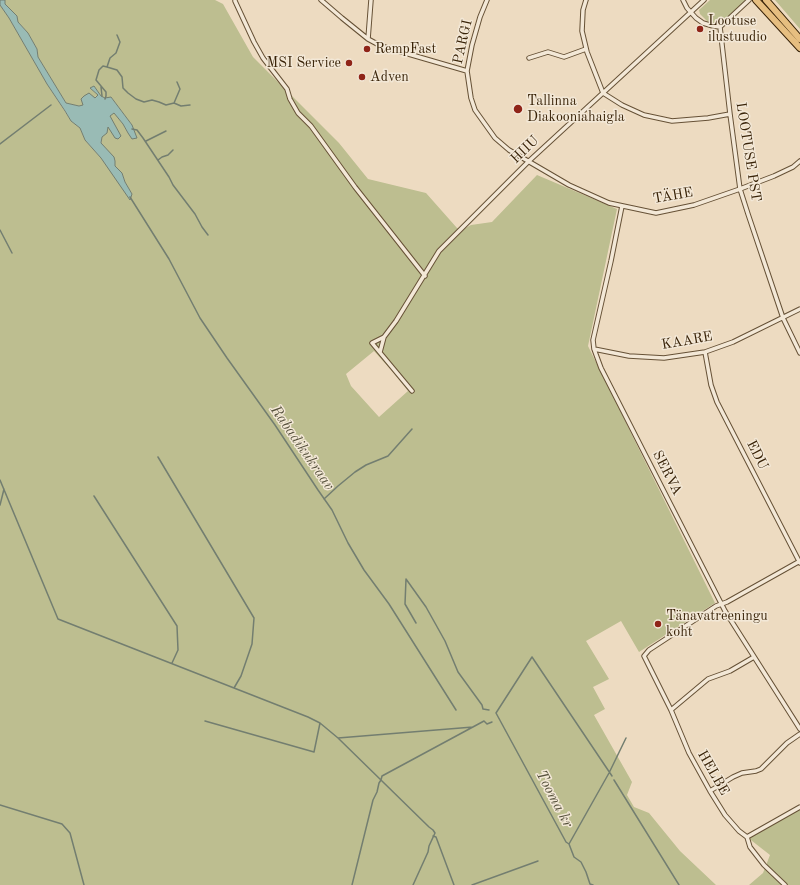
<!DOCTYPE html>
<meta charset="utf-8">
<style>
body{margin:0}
canvas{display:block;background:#eddbc1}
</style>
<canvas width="800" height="885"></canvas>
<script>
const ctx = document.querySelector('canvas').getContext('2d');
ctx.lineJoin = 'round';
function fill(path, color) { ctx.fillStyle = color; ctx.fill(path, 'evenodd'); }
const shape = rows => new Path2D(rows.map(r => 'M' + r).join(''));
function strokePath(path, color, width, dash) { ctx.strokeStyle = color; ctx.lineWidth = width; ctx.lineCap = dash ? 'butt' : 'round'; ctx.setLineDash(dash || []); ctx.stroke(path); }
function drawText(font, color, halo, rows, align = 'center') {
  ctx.font = font + ' "Old Standard TT",serif'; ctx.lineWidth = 3; ctx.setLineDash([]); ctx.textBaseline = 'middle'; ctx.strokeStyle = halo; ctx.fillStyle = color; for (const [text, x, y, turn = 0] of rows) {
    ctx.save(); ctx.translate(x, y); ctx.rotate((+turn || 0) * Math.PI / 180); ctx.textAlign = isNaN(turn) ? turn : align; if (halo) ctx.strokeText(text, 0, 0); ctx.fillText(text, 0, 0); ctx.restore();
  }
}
const green = shape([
 [5,0,215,0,223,4,253,57,339,143,368,179,426,193,457,228,462,230,471,225,492,222,537,175,617,209,588,346,715,603,639,652,621,621,586,641,609,679,593,687,605,709,594,715,632,782,627,795,634,807,649,813,680,851,716,885,0,885,0,5,9,18,47,84,71,121,80,128,85,140,101,158,113,173,132,194,125,182,122,173,115,166,115,161,101,144,102,137,108,126,118,131,109,116,114,112,123,124,128,133,132,125,111,97,106,99,101,96,94,86,90,88,98,95,83,105,79,106,66,103,38,57,37,49,28,33,18,22,17,16,5,4],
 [374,351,392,371,408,391,379,417,351,386,346,374],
 [710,0,746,0,719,25,713,25,708,22,700,14,699,10],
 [775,0,800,0,800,29],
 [800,807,800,885,749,885,763,873,770,855,747,837]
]);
const water = shape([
 [0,0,5,0,5,4,17,16,18,22,28,33,37,49,38,57,66,103,79,106,83,105,81,99,84,96,89,93,95,98,98,95,90,88,94,86,101,96,105,98,111,97,132,125,137,138,132,139,128,133,123,124,114,113,110,116,121,136,118,139,115,138,108,127,107,133,102,137,101,143,114,157,115,161,115,166,122,173,125,182,132,194,130,200,101,158,85,140,80,128,71,121,65,111,47,84,9,18,0,5,0,0]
]);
const stream = shape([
 [107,67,117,70,122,77,123,88,128,93,136,99,144,102,152,100,159,102,166,105,174,103,181,106,190,105],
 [101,87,102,96],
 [105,99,106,96,106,92,96,80,99,70,103,66,107,67,110,58,116,53,120,42,117,35],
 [174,103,180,89,177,82],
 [132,129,137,130,143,138,169,177,173,185,195,214,202,227,208,235],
 [146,141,166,131],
 [0,144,51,105],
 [158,160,162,157,168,155,173,150],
 [130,197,169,259,200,318,227,358,275,425,318,490,332,510,348,543,364,570,389,604,456,710],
 [0,230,12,253],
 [158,457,254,618,252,644,241,676,234,688],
 [0,480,58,619,308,717,320,723,338,738,429,827,433,830,435,833,429,846,428,852,413,885],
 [94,496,177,626,178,650,172,663],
 [324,499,338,486,355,472,366,465,388,456,412,429],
 [0,505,4,489],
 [416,623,405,604,406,579,426,607,445,641,458,672,482,705,483,709,489,710],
 [205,721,314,752,320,723],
 [338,738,473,727],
 [614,780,679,885],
 [0,805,62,824,70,833,84,885],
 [433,836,436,837,454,885],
 [569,844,609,773,626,738],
 [352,885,373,800,377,792,379,783,381,780,382,776,484,721,487,724,492,722],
 [472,885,538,861],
 [593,885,590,884,586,872,581,862,574,857,569,844,566,842,496,713,532,657,612,776]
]);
const street = shape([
 [235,0,235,1,254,42,263,58,287,89,290,99,298,113,311,126,355,187,425,276],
 [321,0,342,18,368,39,381,46,467,71],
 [487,0,480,17,472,45,467,71,471,98,475,110,495,138,509,150,569,185,609,203,656,213,694,205,740,189,774,176,793,167,800,161],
 [586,0,583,10,582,31,587,52,603,93,622,105,644,115,672,121,708,118,730,114],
 [683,0,687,8,696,18,703,23,713,26,720,27],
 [720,27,730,114,740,189,748,214,783,318,800,353],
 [720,27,749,0],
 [368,39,371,0],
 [529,58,548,52,564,57,586,49],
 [622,206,611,261,593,340,594,349,601,368,725,611,800,729],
 [594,349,629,356,664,358,705,352,733,342,800,309],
 [380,352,384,337],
 [705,352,711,385,717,402,800,563],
 [412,391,372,343,384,337,396,321,439,251,529,161,704,0],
 [671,710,708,679,730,671,754,657],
 [710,791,733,777,742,773,756,771,761,769,787,743,800,734],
 [747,837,800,807],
 [785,885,764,865,750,847,747,837,739,831,725,815,710,791,689,753,671,710,644,656,649,650,716,606,727,602,800,561]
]);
const highway = shape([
 [756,0,800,48],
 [766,0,800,39]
]);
const markers = [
 [700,29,4,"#8f2418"],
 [367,49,4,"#8f2418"],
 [349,63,4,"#8f2418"],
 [362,77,4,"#8f2418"],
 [518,109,5,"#8f2418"],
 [658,624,4,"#8f2418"]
];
const poiNames = [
 ["Lootuse",708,21],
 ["ilustuudio",708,37],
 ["RempFast",375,49],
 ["MSI Service",341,63,"right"],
 ["Adven",370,77],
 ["Tallinna",527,101],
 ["Diakooniahaigla",527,117],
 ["Tänavatreeningu",666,616],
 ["koht",666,632]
];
const streetNames = [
 ["PARGI",463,42,-77],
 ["HIIU",525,150,-44],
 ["LOOTUSE PST",748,152,81],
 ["TÄHE",673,196,-10],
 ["KAARE",687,341,-10],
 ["EDU",757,455,63],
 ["SERVA",667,473,63],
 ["HELBE",713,773,60]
];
const waterNames = [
 ["Rabadikukraav",302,448,55],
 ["Tooma kr",554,799,62]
];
fill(green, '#bdbe90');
fill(water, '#99bbb5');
strokePath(water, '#737e70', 1);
strokePath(stream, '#737e70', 1.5);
strokePath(street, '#665136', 5.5);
strokePath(highway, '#392308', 8);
strokePath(street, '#f3e8d7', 3.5);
strokePath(highway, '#e6be80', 6);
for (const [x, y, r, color] of markers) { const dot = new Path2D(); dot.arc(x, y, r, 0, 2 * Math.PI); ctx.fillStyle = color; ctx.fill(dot); strokePath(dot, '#f3e8d7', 1.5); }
drawText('14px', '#392308', '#f3e8d7', poiNames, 'left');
drawText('14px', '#392308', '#f3e8d7', streetNames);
drawText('italic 15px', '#56513c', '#f3e8d7', waterNames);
</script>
